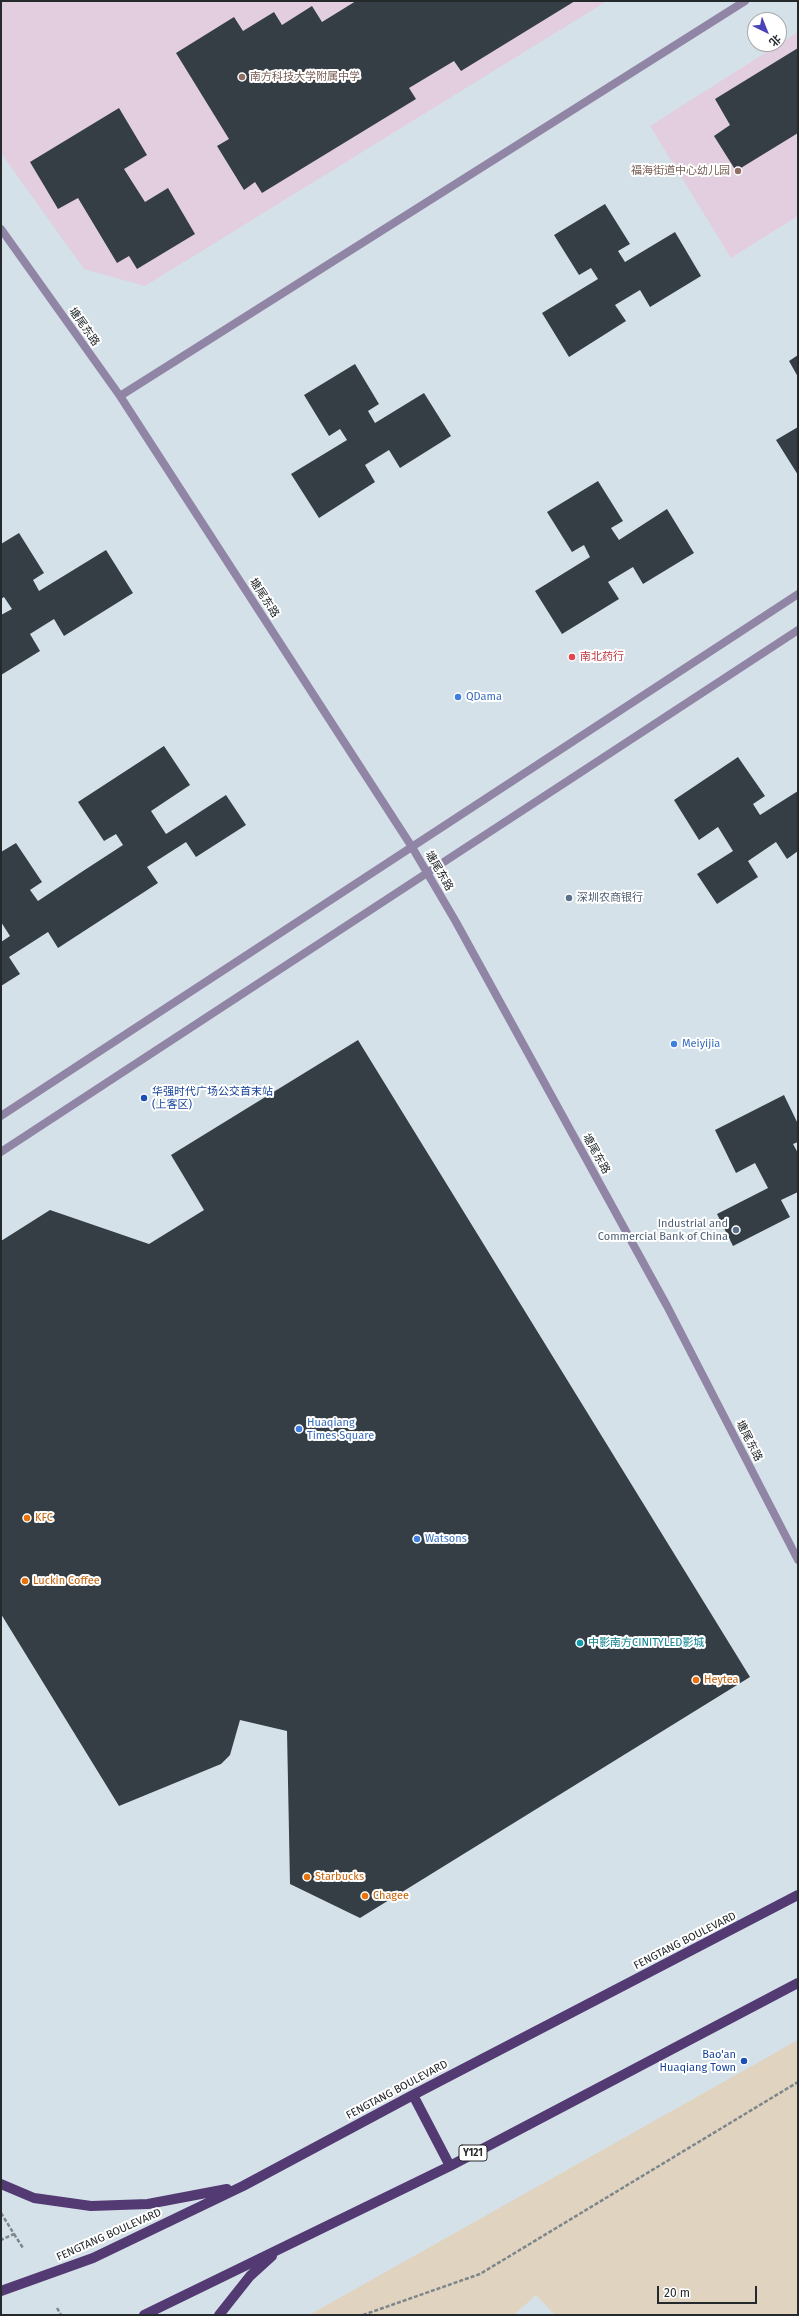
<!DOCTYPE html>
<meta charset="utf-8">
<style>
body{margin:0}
#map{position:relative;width:799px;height:2316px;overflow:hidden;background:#d5e1e9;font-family:"Fira Sans","Noto Sans SC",sans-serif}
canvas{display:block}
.frame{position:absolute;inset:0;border:2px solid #24292c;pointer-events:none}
.north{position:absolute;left:747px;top:12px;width:40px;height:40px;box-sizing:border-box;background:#fff;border:1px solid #a7a9ab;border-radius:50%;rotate:137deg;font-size:11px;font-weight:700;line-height:16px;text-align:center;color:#24292c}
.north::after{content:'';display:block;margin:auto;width:14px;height:18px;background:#4a42b8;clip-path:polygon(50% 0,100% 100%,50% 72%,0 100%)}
.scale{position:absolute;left:657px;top:2286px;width:100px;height:18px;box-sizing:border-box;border:2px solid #24292c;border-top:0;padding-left:5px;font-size:12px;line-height:14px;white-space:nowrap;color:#24292c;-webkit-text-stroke:3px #fff;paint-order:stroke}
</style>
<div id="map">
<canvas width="799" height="2316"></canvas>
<div class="frame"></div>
<div class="north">北</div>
<div class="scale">20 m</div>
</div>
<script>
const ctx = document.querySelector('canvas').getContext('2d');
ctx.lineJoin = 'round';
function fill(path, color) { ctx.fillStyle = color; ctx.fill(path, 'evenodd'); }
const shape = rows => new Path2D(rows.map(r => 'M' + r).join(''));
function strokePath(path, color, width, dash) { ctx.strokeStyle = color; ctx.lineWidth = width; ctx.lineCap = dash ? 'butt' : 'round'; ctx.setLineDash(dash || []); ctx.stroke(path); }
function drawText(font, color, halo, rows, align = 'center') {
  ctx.font = font + ' "Fira Sans","Noto Sans SC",sans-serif'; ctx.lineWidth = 4; ctx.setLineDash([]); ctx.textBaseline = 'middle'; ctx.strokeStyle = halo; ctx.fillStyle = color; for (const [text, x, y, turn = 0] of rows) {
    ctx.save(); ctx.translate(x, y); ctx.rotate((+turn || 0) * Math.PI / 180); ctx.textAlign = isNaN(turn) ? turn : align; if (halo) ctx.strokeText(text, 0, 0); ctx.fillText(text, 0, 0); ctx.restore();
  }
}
const commercial = shape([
 [798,2040,798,2315,555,2315,536,2295,514,2315,309,2315]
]);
const education = shape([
 [1,1,607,1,145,286,84,269,1,153],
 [798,32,798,216,731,258,650,126]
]);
const building = shape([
 [356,1,575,1,461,71,454,61,409,88,416,99,262,193,255,182,244,190,217,146,229,139,176,53,234,17,243,31,274,12,282,25,312,6,322,22],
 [798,48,798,133,736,171,714,136,730,125,715,99],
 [119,108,147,155,124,169,145,202,168,188,195,234,137,269,129,256,117,263,78,198,58,209,30,162],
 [605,204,630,244,618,251,625,262,675,232,701,276,650,307,640,290,615,305,626,321,569,357,542,313,598,279,591,268,579,275,554,235],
 [798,355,798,377,789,361],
 [355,364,379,404,368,411,375,423,424,393,451,436,400,468,389,450,365,465,375,482,319,518,291,474,347,440,340,429,329,436,304,395],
 [798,427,798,475,776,440],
 [598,481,623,521,611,528,619,540,667,509,694,553,643,584,633,567,608,582,619,599,562,634,535,591,590,557,584,545,572,552,547,512],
 [19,533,44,573,33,580,39,591,106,550,133,593,64,636,54,619,30,634,40,651,1,675,1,615,12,609,4,597,1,599,1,544],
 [164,746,190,785,151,811,166,834,226,795,246,825,196,857,186,842,147,867,158,883,58,948,48,932,9,957,20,974,1,986,1,942,10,936,1,922,1,852,16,843,42,882,30,890,38,901,80,873,123,845,116,834,104,841,78,802],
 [738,757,765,796,753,804,760,815,798,791,798,851,787,859,776,842,748,861,758,877,717,904,697,874,733,851,718,827,699,840,674,800],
 [358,1040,750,1677,360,1918,290,1884,287,1731,240,1720,230,1755,221,1764,119,1806,1,1614,1,1241,50,1210,149,1244,204,1210,171,1155],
 [784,1095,798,1124,798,1142,793,1144,798,1153,798,1192,781,1200,790,1217,733,1246,717,1214,768,1188,755,1163,736,1173,715,1130]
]);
const path = shape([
 [1,2213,14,2234,1,2240],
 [14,2234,23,2248],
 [57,2308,61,2315],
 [363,2315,480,2274,798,2082]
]);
const street = shape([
 [1,229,120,396,412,847,456,922,667,1306,798,1560],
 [120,396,745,1],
 [1,1116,798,594],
 [1,1152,798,630]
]);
const primary = shape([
 [413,2095,450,2166],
 [1,2184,34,2198,91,2206,148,2204,227,2189],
 [1,2291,93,2258,243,2186,413,2095,798,1895],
 [144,2315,450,2166,798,1983],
 [219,2315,250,2276,272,2256]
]);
const markers = [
 [242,77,4,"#8d6e63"],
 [738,171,4,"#8d6e63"],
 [572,657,4,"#e0444e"],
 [458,697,4,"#3f7fe0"],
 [569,898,4,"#5c6f8a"],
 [674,1044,4,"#3f7fe0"],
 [144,1098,4,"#1a4fb4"],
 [736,1230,4,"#5c6f8a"],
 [299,1429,4,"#3f7fe0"],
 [27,1518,4,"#e8710a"],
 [417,1539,4,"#3f7fe0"],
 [25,1581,4,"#e8710a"],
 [580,1643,4,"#0f9aa8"],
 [696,1680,4,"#e8710a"],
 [307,1877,4,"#e8710a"],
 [365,1896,4,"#e8710a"],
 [744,2061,4,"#1a4fb4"]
];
const shields = [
 [473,2153,28]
];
const shieldNames = [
 ["Y121",473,2153]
];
const educationNames = [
 ["南方科技大学附属中学",250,77],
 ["福海街道中心幼儿园",730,171,"right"]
];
const streetNames = [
 ["塘尾东路",84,327,55],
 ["塘尾东路",264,598,57],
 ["塘尾东路",439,871,60],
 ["塘尾东路",596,1154,61],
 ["塘尾东路",749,1441,63],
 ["FENGTANG BOULEVARD",685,1941,-27],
 ["FENGTANG BOULEVARD",397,2090,-28],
 ["FENGTANG BOULEVARD",109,2235,-24]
];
const healthNames = [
 ["南北药行",580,657]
];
const shopNames = [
 ["QDama",466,697],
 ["Meiyijia",682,1044],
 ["Huaqiang",307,1423],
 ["Times Square",307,1436],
 ["Watsons",425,1539]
];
const serviceNames = [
 ["深圳农商银行",577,898],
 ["Industrial and",728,1224,"right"],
 ["Commercial Bank of China",728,1237,"right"]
];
const transitNames = [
 ["华强时代广场公交首末站",152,1092],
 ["(上客区)",152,1105],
 ["Bao'an",736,2055,"right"],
 ["Huaqiang Town",736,2068,"right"]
];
const foodNames = [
 ["KFC",35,1518],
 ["Luckin Coffee",33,1581],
 ["Heytea",704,1680],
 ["Starbucks",315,1877],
 ["Chagee",373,1896]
];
const cultureNames = [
 ["中影南方CINITYLED影城",588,1643]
];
fill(commercial, '#e0d3c0');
fill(education, '#e2cede');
fill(building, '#353e45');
strokePath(path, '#7d868b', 2.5, [4, 2]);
strokePath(street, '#9185a6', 8);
strokePath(primary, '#533a73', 10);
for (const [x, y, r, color] of markers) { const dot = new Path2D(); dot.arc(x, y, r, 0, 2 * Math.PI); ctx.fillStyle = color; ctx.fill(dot); strokePath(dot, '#fff', 1.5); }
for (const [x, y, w] of shields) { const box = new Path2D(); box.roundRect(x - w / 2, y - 8, w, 16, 3); ctx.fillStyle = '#fff'; ctx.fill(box); strokePath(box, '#24292c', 1); }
drawText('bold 10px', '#24292c', null, shieldNames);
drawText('11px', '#785e54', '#fff', educationNames, 'left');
drawText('11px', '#24292c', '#fff', streetNames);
drawText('11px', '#be3a42', '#fff', healthNames, 'left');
drawText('11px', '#366cbe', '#fff', shopNames, 'left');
drawText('11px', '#4e5e75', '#fff', serviceNames, 'left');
drawText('11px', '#164399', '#fff', transitNames, 'left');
drawText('11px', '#c56008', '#fff', foodNames, 'left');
drawText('11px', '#0d838f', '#fff', cultureNames, 'left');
</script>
